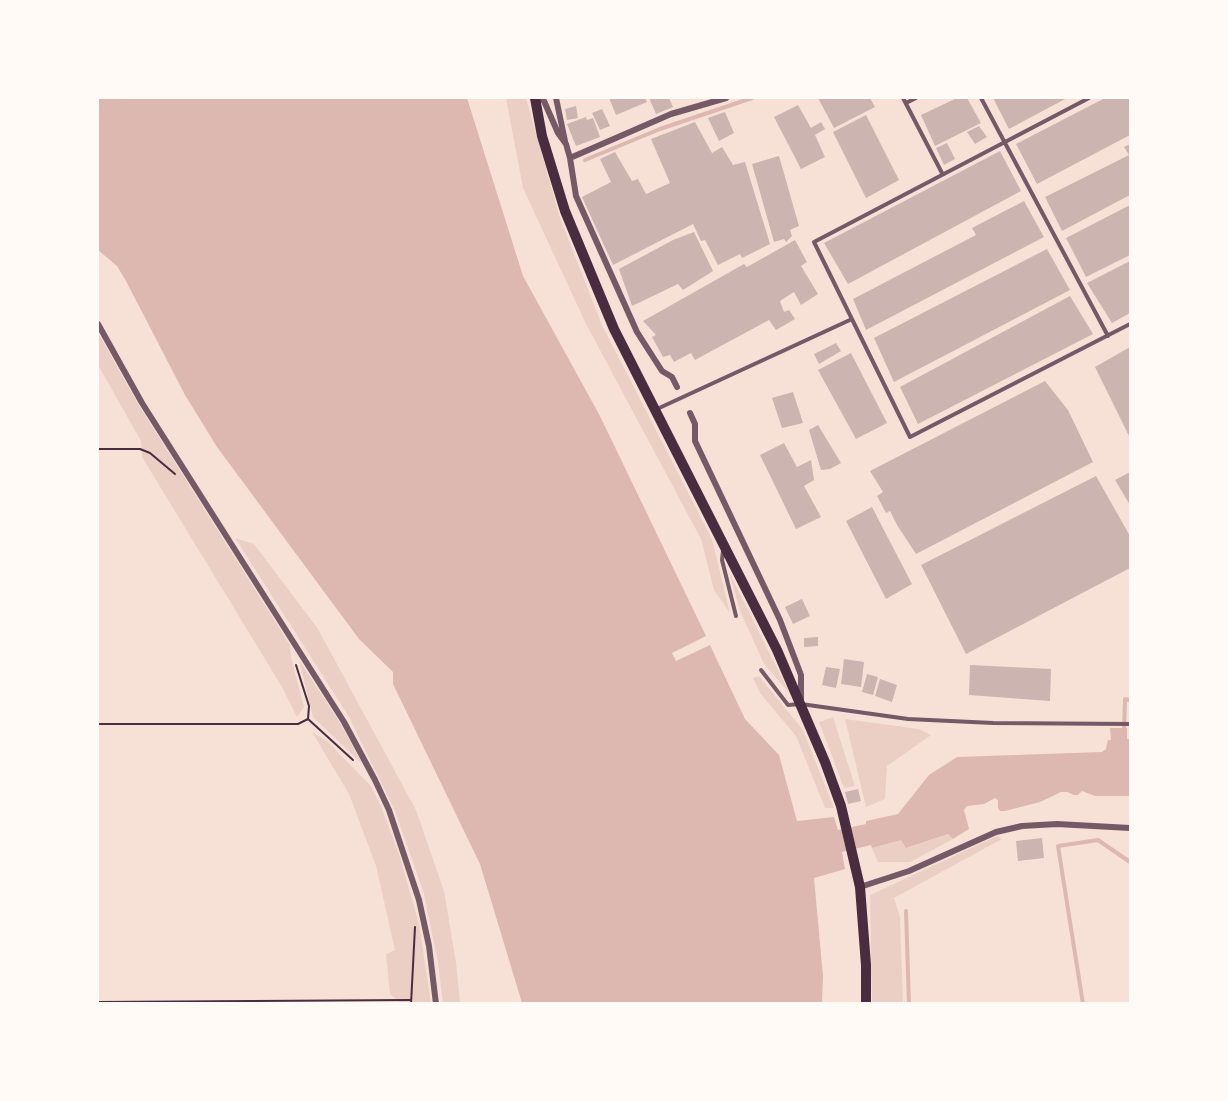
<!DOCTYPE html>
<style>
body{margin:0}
#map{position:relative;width:1228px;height:1101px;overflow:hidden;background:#f7e1d7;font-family:Poppins,sans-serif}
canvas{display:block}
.frame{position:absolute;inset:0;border:99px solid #fffaf5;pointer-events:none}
</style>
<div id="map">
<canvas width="1228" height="1101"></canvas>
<div class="frame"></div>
</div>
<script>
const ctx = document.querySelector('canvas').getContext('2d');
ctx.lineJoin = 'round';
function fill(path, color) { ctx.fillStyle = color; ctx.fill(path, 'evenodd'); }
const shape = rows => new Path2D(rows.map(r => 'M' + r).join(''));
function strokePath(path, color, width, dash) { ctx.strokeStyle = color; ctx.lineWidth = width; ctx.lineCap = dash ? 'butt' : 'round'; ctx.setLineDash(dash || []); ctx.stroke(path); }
const green = shape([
 [506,98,526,98,559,215,602,325,712,539,730,613,714,590,701,539,586,324,523,188],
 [98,333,138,404,290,645,291,657,304,707,297,717,282,687,142,457,141,441,98,365],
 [235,538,254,544,318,629,416,810,444,891,456,962,460,1003,443,1003,438,963,424,894,395,811,349,717],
 [729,572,790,694,764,664,740,611],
 [299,660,340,723,362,764,313,717],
 [759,676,803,730,834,808,825,808,796,736,760,693,753,678],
 [833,717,855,786,844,788,819,722],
 [845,719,919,729,931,735,887,766,885,799,866,807],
 [312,732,327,741,370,785,381,806,400,857,419,924,431,1003,400,1003,390,994,386,954,395,950,376,866,349,794],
 [948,834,953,839,910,862,878,862,872,848,901,840,907,848],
 [997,836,1002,839,894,898,900,917,903,1003,872,1003,870,895]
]);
const water = shape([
 [98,98,467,98,523,276,600,416,706,636,672,653,676,661,710,645,745,719,779,755,797,821,834,817,838,830,866,824,866,821,898,814,929,775,957,757,1102,752,1106,749,1108,740,1111,740,1110,728,1127,728,1127,739,1130,739,1130,796,1095,796,1082,791,1078,795,1074,795,1067,792,1061,792,1040,802,1005,811,1000,811,998,808,998,800,995,798,984,804,967,806,964,810,969,829,953,839,948,834,906,848,901,840,872,848,871,845,842,852,845,869,814,878,823,976,822,1003,522,1003,480,864,393,684,393,672,359,639,217,447,185,395,126,281,117,266,98,250]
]);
const stream = shape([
 [585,160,660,129,752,98],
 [1124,732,1125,699,1130,700],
 [906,911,909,1004],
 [1083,1004,1058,846,1098,840,1130,862]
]);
const building = shape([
 [609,98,645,98,647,102,616,115],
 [649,98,669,98,673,107,656,114],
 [818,98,870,98,875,107,834,128],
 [957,98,967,98,981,123,935,146,921,115],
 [993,98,1067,98,1009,129],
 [1105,98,1130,98,1130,135,1037,184,1016,144],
 [798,105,811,128,821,122,825,129,815,135,825,157,801,169,774,117],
 [576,106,578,118,567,120,565,109],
 [602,109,610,126,600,130,592,113],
 [725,112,734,133,719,141,708,118],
 [866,115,899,180,866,198,833,132],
 [586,117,587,120,593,118,600,137,576,146,567,124],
 [695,122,712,153,722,147,733,165,745,162,770,244,742,258,740,254,718,265,705,240,701,241,693,224,613,265,582,197,611,182,600,159,615,152,632,181,638,179,646,194,670,183,651,139],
 [979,126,987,137,975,144,967,132],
 [947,143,955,159,944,165,936,148],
 [1130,144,1130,195,1062,231,1045,197,1129,155,1124,147],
 [1000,151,1021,191,848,284,824,243],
 [779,156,799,226,790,230,792,236,786,242,784,239,774,242,752,164],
 [1024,201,1044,237,866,330,853,299,976,235,972,228],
 [1130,205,1130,255,1086,277,1066,238],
 [694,232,713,271,683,290,678,284,632,306,619,269,673,240],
 [795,240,807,262,801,266,818,294,801,305,794,292,780,301,784,312,789,310,795,319,776,330,769,320,695,360,691,353,674,362,670,355,663,357,652,337,656,335,643,321,744,264,747,267],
 [1047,249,1070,290,894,382,874,338],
 [1130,261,1130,313,1112,323,1087,283],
 [1070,296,1093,334,918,424,900,387],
 [836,343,841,351,819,364,814,354],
 [1130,347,1130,438,1095,367],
 [851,353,887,423,856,439,818,370],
 [1045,381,1068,410,1093,462,916,554,897,525,890,511,886,513,877,496,883,492,870,471],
 [793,392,803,423,782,428,772,398],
 [818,425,841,463,830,469,821,470,809,430],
 [784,443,797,467,811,460,814,480,804,486,821,517,796,529,760,455],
 [1130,472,1130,505,1115,480],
 [1096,476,1130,536,1130,568,966,654,921,565],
 [872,507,912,584,886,599,846,521],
 [802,599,810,616,793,624,785,607],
 [818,637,818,646,804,647,804,638],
 [844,659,864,662,861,687,841,684],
 [970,665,1051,669,1050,701,969,695],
 [826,667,840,669,836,688,822,685],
 [867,674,878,677,873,695,862,692],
 [880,679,897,685,892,702,875,696],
 [858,789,861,801,848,804,845,792],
 [1042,838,1044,858,1018,861,1016,841]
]);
const path = shape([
 [98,449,140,449,150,453,175,474],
 [296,665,309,706,308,719],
 [308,719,353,760],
 [98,724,298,724,308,719],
 [98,1002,410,1000],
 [411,1004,415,927]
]);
const service = shape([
 [903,98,942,173],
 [981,98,1108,336],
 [1089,98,814,242,910,437,1130,324],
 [906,103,916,98],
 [657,409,852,319],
 [723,551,722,560,736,616],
 [761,670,788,705,801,704,908,719,993,723,1130,724]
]);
const minor = shape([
 [540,98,544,101,558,133,566,144,570,158,671,114,726,98],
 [556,98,565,141],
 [570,158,576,196,637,332,662,371,672,377,677,387],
 [98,324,142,403,344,722,375,780,389,810,419,900,429,946,436,1004],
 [690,413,695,424,695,441,780,620,801,675,801,700],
 [860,887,909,871,996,832,1022,826,1057,824,1130,828]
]);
const primary = shape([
 [535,98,542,136,565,211,614,329,777,650,825,762,841,806,860,887,866,965,866,1004]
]);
fill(green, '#ebcfc5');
fill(water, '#dcb8b0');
strokePath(stream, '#dcb8b0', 4);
fill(building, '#ccb4b1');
strokePath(path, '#4a2c40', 2);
strokePath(service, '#755966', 4);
strokePath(minor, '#755966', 6);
strokePath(primary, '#4a2c40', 10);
</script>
